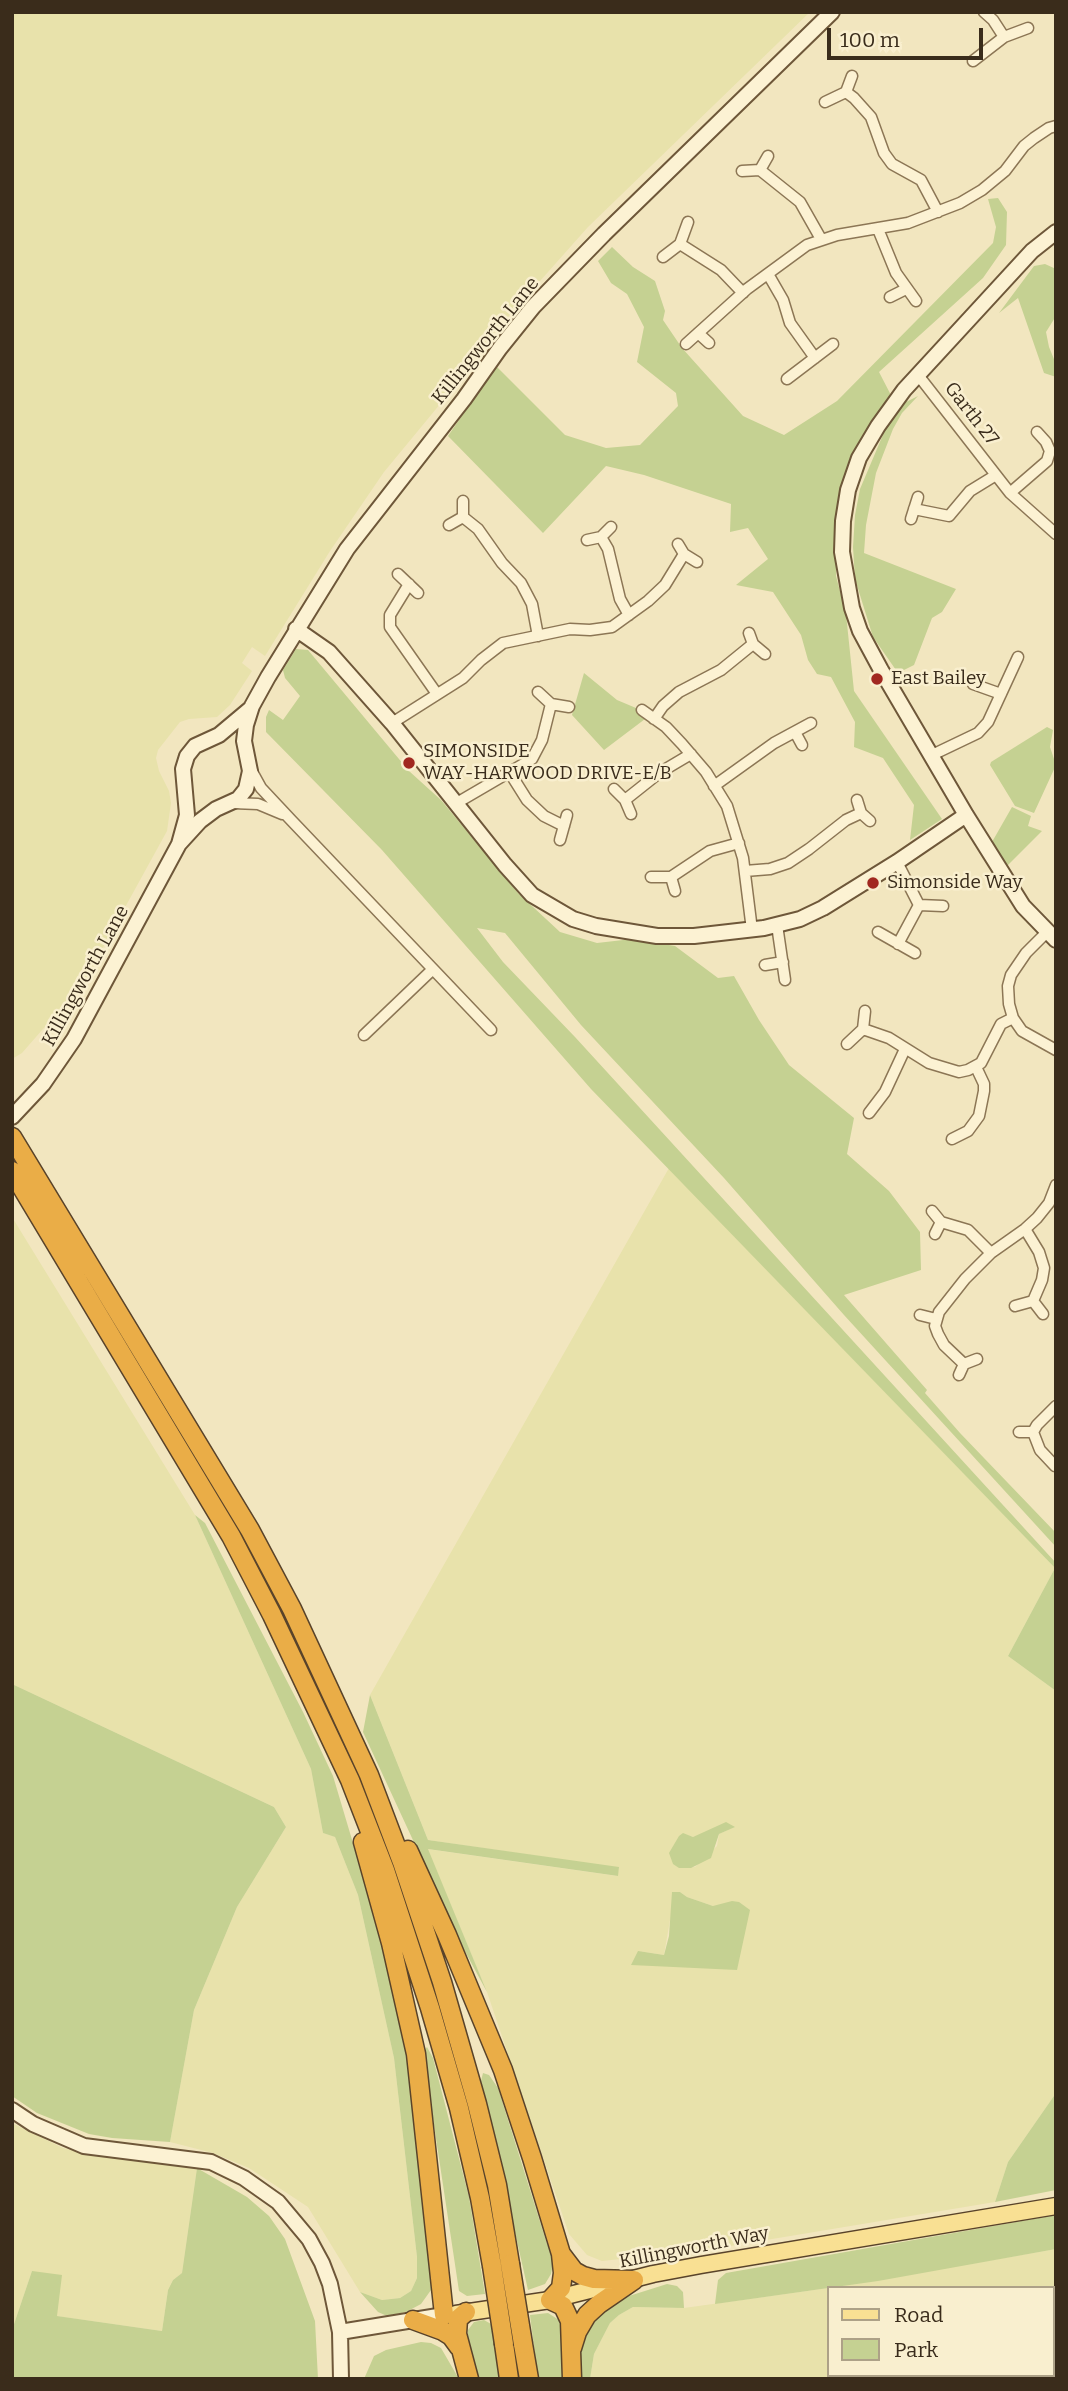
<!DOCTYPE html>
<style>
body{margin:0}
#map{position:relative;width:1068px;height:2391px;overflow:hidden;background:#f2e6bf;font-family:Bitter,serif}
canvas{display:block}
.frame{position:absolute;inset:0;border:14px solid #3a2c1b;pointer-events:none}
.legend{position:absolute;left:827px;top:2286px;width:228px;height:91px;box-sizing:border-box;background:#f9efcf;border:2px solid #ada187;margin:0;padding:9px 12px;list-style:none;font-size:21px;color:#3a2c1b}
.legend li{display:flex;align-items:center;gap:14px;height:35px}
.legend b{width:35px;border:2px solid #ada187}
.scale{position:absolute;left:827px;top:28px;width:156px;height:32px;box-sizing:border-box;border:4px solid #3a2c1b;border-top:0;padding-left:9px;font-size:21px;line-height:24px;white-space:nowrap;color:#3a2c1b;-webkit-text-stroke:5px #f9efcf;paint-order:stroke}
</style>
<div id="map">
<canvas width="1068" height="2391"></canvas>
<div class="frame"></div>
<ul class="legend">
<li><b style="height:9px;background:#f9e093"></b>Road</li>
<li><b style="height:19px;background:#c5d192"></b>Park</li>
</ul>
<div class="scale">100 m</div>
</div>
<script>
const ctx = document.querySelector('canvas').getContext('2d');
ctx.lineJoin = 'round';
function fill(path, color) { ctx.fillStyle = color; ctx.fill(path, 'evenodd'); }
const shape = rows => new Path2D(rows.map(r => 'M' + r).join(''));
function strokePath(path, color, width, dash) { ctx.strokeStyle = color; ctx.lineWidth = width; ctx.lineCap = dash ? 'butt' : 'round'; ctx.setLineDash(dash || []); ctx.stroke(path); }
function drawText(font, color, halo, rows, align = 'center') {
  ctx.font = font + ' Bitter,serif'; ctx.lineWidth = 5; ctx.setLineDash([]); ctx.textBaseline = 'middle'; ctx.strokeStyle = halo; ctx.fillStyle = color; for (const [text, x, y, turn = 0] of rows) {
    ctx.save(); ctx.translate(x, y); ctx.rotate((+turn || 0) * Math.PI / 180); ctx.textAlign = isNaN(turn) ? turn : align; if (halo) ctx.strokeText(text, 0, 0); ctx.fillText(text, 0, 0); ctx.restore();
  }
}
const farmland = shape([
 [12,12,810,12,588,227,484,344,469,369,384,472,330,551,265,656,252,647,242,663,252,671,230,705,217,717,189,719,180,722,158,750,156,758,159,771,169,791,171,803,167,831,84,982,22,1053,12,1059],
 [669,1168,1055,1568,1008,1656,1056,1691,1056,2093,1008,2162,995,2202,706,2250,602,2261,587,2255,569,2234,487,1992,427,1849,617,1876,619,1868,428,1840,370,1695],
 [734,1827,719,1834,717,1846,695,1867,679,1868,683,1834,693,1837],
 [680,1892,687,1897,713,1906,736,1970,638,1951,664,1955,670,1920],
 [12,1217,195,1515,311,1769,323,1833,335,1837,358,1895,394,2058,417,2257,417,2278,411,2291,400,2298,382,2300,360,2292,308,2207,249,2168,213,2153,170,2142,194,2010,237,1907,286,1827,274,1807,12,1684],
 [12,2123,63,2148,97,2156,197,2168,182,2273,173,2280,168,2290,162,2331,56,2316,32,2271,12,2330],
 [1056,2249,1056,2379,590,2379,594,2354,610,2323,619,2315,633,2307,684,2308,828,2288,828,2375,1052,2375,1052,2288,829,2288]
]);
const green = shape([
 [998,198,1007,212,1006,245,983,278,879,372,894,401,849,463,836,516,836,576,846,614,854,691,942,819,910,840,914,805,883,758,854,747,855,722,831,677,817,674,808,660,801,635,773,592,736,585,768,559,748,528,730,532,731,504,644,475,606,466,543,533,448,436,496,366,565,435,606,448,640,445,678,406,676,393,637,362,644,327,627,294,611,283,598,261,612,247,633,267,655,281,665,311,663,320,682,348,743,416,784,435,837,401,993,243,996,227,988,199],
 [1045,264,1056,269,1056,316,1046,332,1049,347,1056,364,1056,377,1044,373,1018,298,999,313,1034,266],
 [918,396,902,413,893,429,876,473,866,525,864,553,956,589,942,612,932,618,914,665,898,673,873,637,855,579,853,547,855,515,860,489,885,430,906,402],
 [296,649,308,650,409,771,441,800,518,893,560,932,597,943,632,939,675,946,718,978,734,976,759,1020,789,1065,854,1118,847,1154,889,1191,920,1232,921,1270,844,1295,927,1390,925,1393,960,1433,1056,1533,1056,1547,844,1315,724,1178,581,1025,505,933,477,928,503,962,575,1037,1056,1563,1056,1691,1008,1656,1055,1568,591,1089,382,850,266,732,266,717,269,710,283,720,300,696,285,678,283,670],
 [584,673,617,700,636,708,645,719,604,750,572,715],
 [1047,727,1053,730,1050,747,1056,765,1034,813,1015,806,990,765,991,762],
 [1012,807,1031,816,1028,826,1042,831,1007,866,992,842],
 [195,1515,205,1523,303,1712,333,1776,378,1927,411,2071,436,2275,431,2290,421,2304,406,2312,387,2316,378,2312,360,2292,382,2300,400,2298,411,2291,417,2278,417,2257,394,2058,358,1895,335,1837,323,1833,311,1769],
 [12,1684,274,1807,286,1827,237,1907,194,2010,170,2142,112,2138,89,2134,37,2113,12,2096],
 [370,1695,428,1840,619,1867,618,1876,428,1849,487,1992,461,1944,363,1732],
 [726,1822,735,1827,719,1834,711,1858,691,1868,679,1868,673,1864,669,1853,679,1836,683,1833,693,1837],
 [672,1892,680,1892,687,1897,713,1906,732,1901,739,1902,750,1910,737,1970,631,1965,638,1951,664,1955,669,1936],
 [427,2047,433,2058,469,2197,485,2294,467,2296,459,2291,423,2052],
 [483,2073,489,2075,498,2088,547,2244,554,2259,551,2274,545,2284,528,2290,481,2081],
 [1056,2093,1056,2190,995,2202,1008,2162],
 [197,2168,247,2197,269,2216,285,2239,315,2321,318,2379,12,2379,12,2330,32,2271,62,2275,57,2316,162,2331,168,2290,173,2280,182,2273],
 [1056,2215,1056,2249,878,2281,715,2304,718,2280,726,2273],
 [667,2284,677,2286,683,2292,684,2308,633,2307,619,2315,610,2323,594,2354,590,2379,578,2379,580,2354,587,2331,603,2312,629,2296],
 [548,2313,559,2320,561,2330,563,2379,538,2379,530,2315],
 [484,2320,491,2324,501,2379,475,2379,467,2338,468,2330,474,2322],
 [421,2342,431,2343,441,2348,459,2379,364,2379,374,2356,386,2350]
]);
const street = shape([
 [984,12,993,20,1004,37],
 [973,61,1004,37,1028,28],
 [846,92,854,98,871,117,884,153,892,164,921,180,938,212],
 [825,102,846,92,852,76],
 [760,170,800,202,821,239],
 [742,171,760,170,768,156],
 [878,229,896,273,916,301],
 [680,244,721,270,743,293],
 [663,257,680,244,688,222],
 [768,274,783,300,790,323,815,358],
 [890,297,906,289],
 [698,333,709,343],
 [686,344,747,289,807,245,837,235,908,223,960,203,982,190,1005,171,1024,146,1034,138,1049,128,1056,126],
 [918,375,1010,493,1056,534],
 [787,379,833,344],
 [1010,493,1047,461,1050,451,1046,442,1037,432],
 [914,509,949,516,970,491,996,475],
 [463,517,478,529,502,563,521,583,532,604,538,636],
 [911,519,918,497],
 [449,525,463,517,463,501],
 [601,537,608,549,620,599,629,615],
 [587,540,601,537,611,527],
 [678,544,684,554,697,562],
 [398,574,418,593],
 [409,584,390,615,390,627,437,694],
 [749,633,753,644,765,654],
 [973,684,1001,694],
 [538,692,551,704,569,707],
 [642,710,666,727,682,744,706,772,727,806,743,858,752,930],
 [654,719,663,706,679,692,721,670,753,644],
 [392,723,463,678,481,660,503,643,570,629,590,630,612,627,648,601,665,585,684,554],
 [795,732,802,745],
 [932,755,978,733,988,722,1018,657],
 [250,768,261,788,291,820,491,1030],
 [510,773,527,800,544,816,564,826],
 [714,786,774,743,811,723],
 [614,789,625,800,631,814],
 [625,800,659,773,691,754],
 [857,800,861,813,870,821],
 [233,803,258,804,282,814],
 [455,804,532,759,542,740,551,704],
 [560,840,567,815],
 [897,862,919,905,943,906],
 [745,871,770,869,788,863,809,849,846,820,861,813],
 [651,877,671,877,710,851,739,843],
 [671,877,675,891],
 [777,925,785,980],
 [878,932,915,953],
 [1047,932,1026,953,1011,975,1008,986,1009,1004,1013,1018,1022,1031,1056,1050],
 [898,944,919,905],
 [765,965,783,962],
 [863,1029,889,1038,929,1063,959,1072,968,1070,981,1063,1001,1024,1013,1018],
 [364,1035,433,969],
 [847,1044,863,1029,865,1011],
 [869,1113,885,1092,905,1049],
 [952,1139,968,1131,979,1116,984,1091,984,1084,976,1067],
 [932,1211,941,1222,935,1234],
 [941,1222,968,1230,991,1253],
 [1025,1229,1039,1252,1044,1268,1042,1280,1033,1301],
 [1015,1306,1033,1301,1043,1314],
 [920,1315,936,1319],
 [964,1364,944,1345,938,1334,935,1326,939,1312,965,1279,991,1253,1025,1229,1037,1218,1049,1203,1056,1185],
 [959,1375,964,1364,977,1359],
 [1019,1432,1033,1432],
 [1055,1466,1040,1450,1033,1432,1037,1425,1056,1406]
]);
const secondary = shape([
 [1056,232,1032,251,904,390,878,426,859,458,848,490,843,521,842,552,852,608,860,631,881,670,966,815,1023,906,1056,940],
 [296,629,329,652,392,723,505,865,532,895,573,919,596,926,657,936,694,936,764,928,800,919,823,908,897,862,966,815],
 [179,844,200,821,216,809,238,799,246,789,250,771,244,741,246,725,252,706,268,677,347,549,464,399,500,348,533,307,604,234,832,12],
 [12,1117,43,1084,74,1039,179,844,187,815,183,769,187,756,195,746,219,735,250,709],
 [12,2110,33,2124,84,2146,211,2162,244,2178,278,2202,309,2239,322,2263,330,2284,340,2332,341,2379],
 [340,2332,444,2315]
]);
const primary = shape([
 [456,2314,550,2300,653,2274,701,2265,1056,2206]
]);
const highway = shape([
 [12,1137,250,1530,292,1609,369,1775,402,1862,442,1982,477,2104,497,2185,510,2264],
 [12,1171,231,1536,272,1615,350,1780,385,1870,430,2008,459,2108,480,2198,492,2266],
 [363,1842,391,1943,416,2054,444,2315],
 [408,1850,447,1935,503,2070,532,2158,561,2254,563,2273,561,2288,550,2300],
 [561,2254,574,2271,583,2276,594,2279,634,2280],
 [550,2300,563,2306,570,2321,572,2379],
 [466,2312,458,2319,457,2334,469,2379],
 [413,2320,443,2331,451,2336,459,2347],
 [504,2344,509,2379],
 [523,2344,529,2379],
 [572,2348,577,2332,587,2315,599,2304,634,2280]
]);
const highwayBridge = shape([
 [510,2264,523,2344],
 [492,2266,504,2344]
]);
const markers = [
 [877,679,7,"#a12820"],
 [409,763,7,"#a12820"],
 [873,883,7,"#a12820"]
];
const streetNames = [
 ["Killingworth Lane",486,341,-51],
 ["Garth 27",971,414,52],
 ["Killingworth Lane",86,976,-61],
 ["Killingworth Way",694,2248,-11]
];
const poiNames = [
 ["East Bailey",891,679],
 ["SIMONSIDE",423,752],
 ["WAY-HARWOOD DRIVE-E/B",423,774],
 ["Simonside Way",887,883]
];
fill(farmland, '#e8e2ab');
fill(green, '#c5d192');
strokePath(street, '#8c7655', 13);
strokePath(secondary, '#6e5739', 18);
strokePath(primary, '#59432a', 19);
strokePath(highway, '#59432a', 21);
strokePath(street, '#fcf2d3', 10);
strokePath(secondary, '#fcf2d3', 14);
strokePath(primary, '#f9e093', 16);
strokePath(highway, '#eaad47', 18);
strokePath(highwayBridge, '#59432a', 21, []);
strokePath(highwayBridge, '#eaad47', 18);
for (const [x, y, r, color] of markers) { const dot = new Path2D(); dot.arc(x, y, r, 0, 2 * Math.PI); ctx.fillStyle = color; ctx.fill(dot); strokePath(dot, '#f9efcf', 2.5); }
drawText('19px', '#3a2c1b', '#f9efcf', streetNames);
drawText('19px', '#3a2c1b', '#f9efcf', poiNames, 'left');
</script>
